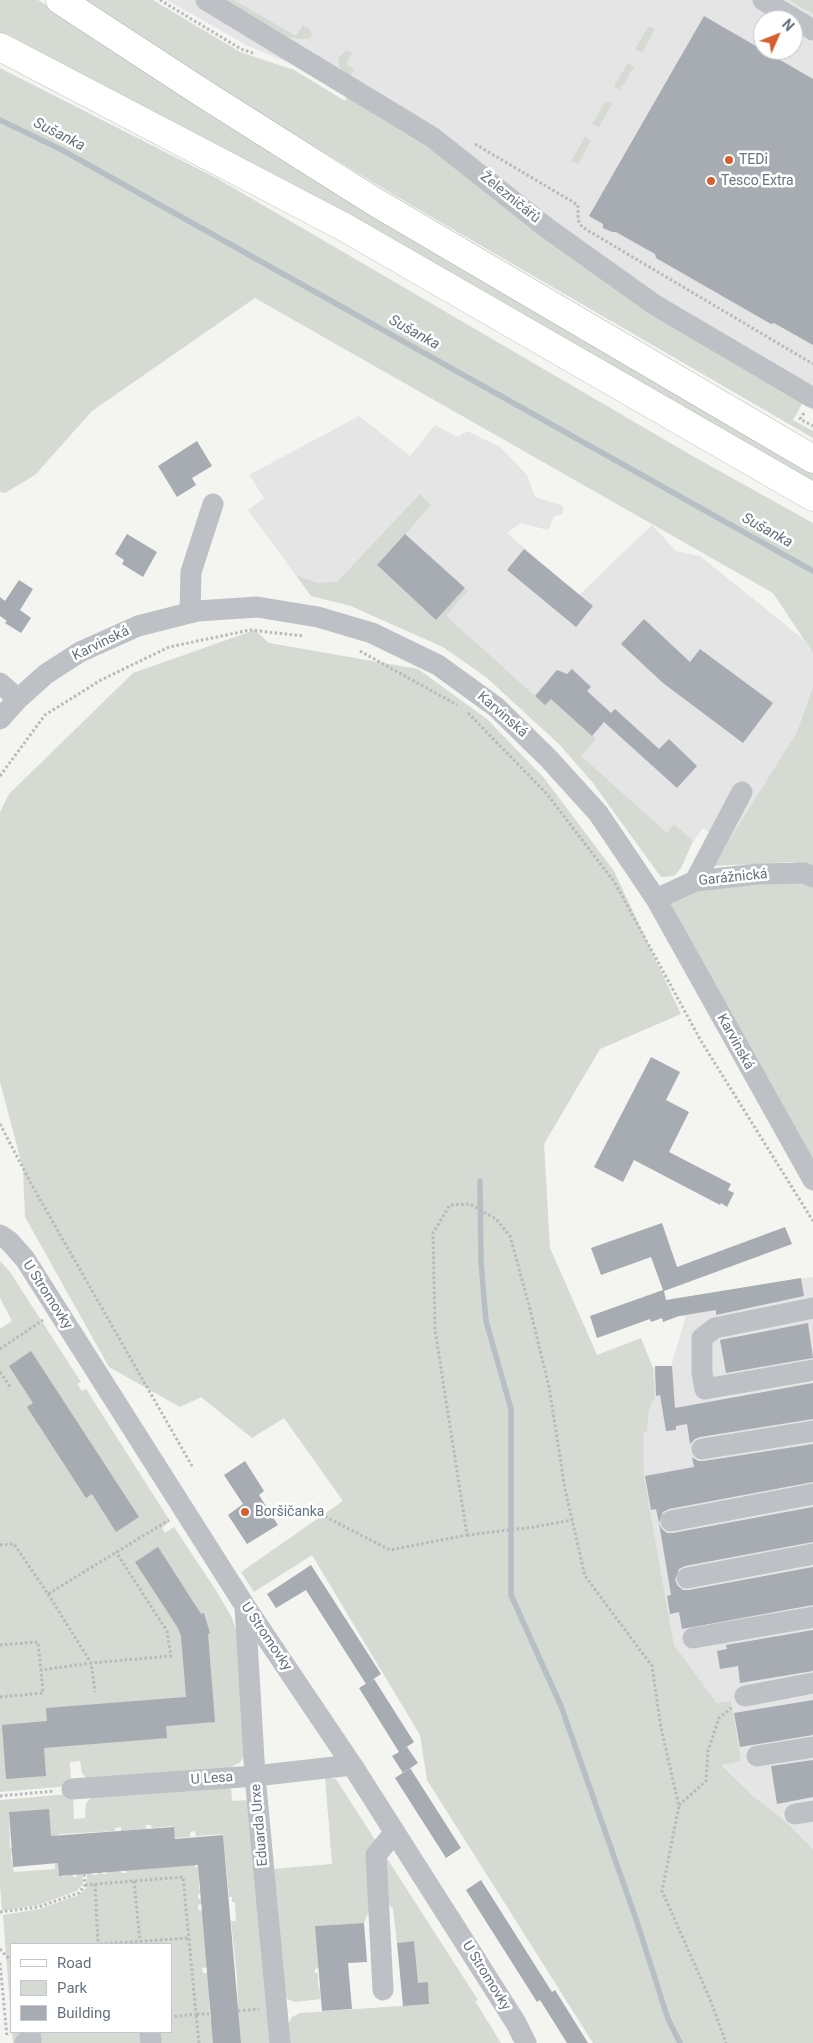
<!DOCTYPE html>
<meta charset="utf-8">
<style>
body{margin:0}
#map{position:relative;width:813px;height:2043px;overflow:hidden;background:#f4f4f0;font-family:Roboto,sans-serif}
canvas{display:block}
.legend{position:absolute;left:10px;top:1943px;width:162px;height:90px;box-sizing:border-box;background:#fff;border:1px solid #c1c7cc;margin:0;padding:6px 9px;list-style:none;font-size:15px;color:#65727f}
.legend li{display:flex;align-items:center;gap:10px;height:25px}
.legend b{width:25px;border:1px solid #c1c7cc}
.north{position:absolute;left:753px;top:10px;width:50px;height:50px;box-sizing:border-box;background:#fff;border:1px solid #c1c7cc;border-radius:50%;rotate:46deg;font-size:14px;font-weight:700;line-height:20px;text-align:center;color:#65727f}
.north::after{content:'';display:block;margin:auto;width:18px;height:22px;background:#d55f2f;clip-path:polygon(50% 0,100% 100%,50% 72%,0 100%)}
</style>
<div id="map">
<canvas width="813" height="2043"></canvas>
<ul class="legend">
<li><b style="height:6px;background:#fff"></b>Road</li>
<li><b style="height:14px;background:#d5dad2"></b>Park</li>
<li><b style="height:14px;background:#a6acb2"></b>Building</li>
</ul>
<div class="north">N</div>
</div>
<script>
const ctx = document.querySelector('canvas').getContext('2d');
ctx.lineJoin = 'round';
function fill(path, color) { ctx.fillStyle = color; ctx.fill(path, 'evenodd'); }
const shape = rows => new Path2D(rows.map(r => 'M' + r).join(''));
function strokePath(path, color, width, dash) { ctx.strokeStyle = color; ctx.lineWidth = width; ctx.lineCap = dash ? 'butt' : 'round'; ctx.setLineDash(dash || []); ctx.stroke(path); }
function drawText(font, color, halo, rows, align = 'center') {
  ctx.font = font + ' Roboto,sans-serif'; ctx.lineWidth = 5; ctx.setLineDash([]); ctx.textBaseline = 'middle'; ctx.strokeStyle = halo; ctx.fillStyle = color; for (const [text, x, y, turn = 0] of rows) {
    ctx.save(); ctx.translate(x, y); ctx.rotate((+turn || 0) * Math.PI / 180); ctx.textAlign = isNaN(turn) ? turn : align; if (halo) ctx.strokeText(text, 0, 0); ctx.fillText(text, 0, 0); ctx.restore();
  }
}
const built = shape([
 [167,0,813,0,813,410,635,302,352,98,287,62,248,46],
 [763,20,793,20,793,50,763,50],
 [359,416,410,456,435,425,458,437,467,431,500,447,527,475,535,497,563,506,563,514,554,516,548,530,521,523,507,533,579,595,652,525,676,551,700,556,803,639,813,653,813,686,797,732,727,845,703,828,668,876,661,877,593,783,560,745,486,677,443,647,351,606,311,596,248,510,264,498,249,475],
 [813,1277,813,1849,783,1819,754,1797,722,1764,740,1761,731,1701,717,1703,674,1645,642,1464,643,1433,647,1432,649,1410,655,1397,653,1368,671,1366,686,1316,676,1317,673,1299]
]);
const green = shape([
 [0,0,38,0,813,472,813,484,0,34],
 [84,0,153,0,240,52,294,70,345,101,349,94,420,135,804,401,793,420,813,431,813,438,399,198,282,127],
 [221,0,234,0,296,36,303,25,310,29,312,36,308,39,298,39,288,37],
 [789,0,813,0,813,14],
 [649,26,655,29,642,53,635,49],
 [347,50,352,53,346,64,354,69,350,77,343,72,338,63,339,57],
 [628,63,634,67,620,90,614,86],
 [0,68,218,179,696,458,813,523,813,653,773,593,255,298,92,411,35,475,5,493,0,492],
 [606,101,612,104,599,127,592,124],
 [585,137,591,141,578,164,571,161],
 [420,494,431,505,377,566,436,620,465,589,468,590,446,616,545,705,561,687,568,714,596,739,581,756,667,833,674,824,693,841,681,868,674,876,661,877,593,783,560,745,486,677,443,647,351,606,311,596,296,575,317,583,337,582],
 [255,630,269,643,418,669,487,719,544,778,614,871,681,1014,600,1049,544,1144,550,1248,597,1355,641,1338,653,1368,655,1397,649,1410,647,1432,643,1433,644,1476,674,1645,717,1703,731,1701,741,1761,722,1765,754,1797,783,1819,813,1849,813,2043,593,2043,427,1780,420,1735,312,1555,254,1592,241,1572,343,1501,284,1418,252,1438,201,1397,180,1407,109,1367,25,1217,23,1169,0,1082,0,812,9,794,133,673],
 [813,686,813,868,807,865,791,862,713,866,797,732],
 [800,880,813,886,813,1161,666,903,693,889],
 [0,1261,10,1272,81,1382,77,1384,82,1391,86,1389,170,1521,162,1528,165,1533,174,1527,217,1592,232,1618,237,1633,245,1756,239,1763,231,1767,229,1772,87,1779,82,1773,80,1761,70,1762,71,1784,69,1786,0,1792,0,1329,12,1321,0,1298],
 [325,1777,336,1779,478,2000,475,2001,501,2043,288,2043,288,2025,292,2017,300,2013,429,2004,428,1983,417,1983,414,1941,397,1943,393,1908,383,1901,371,1906,364,1923,315,1926,319,1967,314,1970,315,1973,318,1973,318,1986,319,1986,321,1999,295,2002,287,1999,285,1994,274,1869,332,1864],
 [231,1787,232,1801,250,1800,272,2043,241,2043,238,2011,237,1976,231,1921,236,1921,235,1902,232,1902,232,1897,229,1897,223,1834,196,1836,195,1831,190,1832,190,1837,175,1838,173,1826,152,1828,151,1825,146,1825,146,1829,121,1831,121,1827,115,1828,115,1831,60,1834,51,1838,48,1809,9,1812,10,1848,12,1848,11,1859,14,1872,55,1869,55,1863,58,1863,63,1877,72,1874,73,1877,77,1877,77,1874,82,1874,83,1884,77,1891,38,1905,2,1911,0,1884,0,1800,70,1794,73,1796,74,1819,85,1818,86,1804,91,1797],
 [194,1863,195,1867,199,1866,199,1888,201,1894,198,1894,198,1899,202,1899,202,1904,198,1905,198,1910,203,1911,208,1967,202,1968,203,1973,208,1973,210,2017,213,2023,212,2031,213,2031,214,2043,13,2043,12,2032,171,2032,171,1944,11,1944,11,2019,3,1915,39,1909,79,1895,86,1888,87,1873,92,1873,92,1875,97,1875,97,1872,102,1872,102,1874,107,1874,107,1872,121,1870,121,1873,126,1873,126,1870]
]);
const stream = shape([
 [0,120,62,150,813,571],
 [480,1181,481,1262,486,1321,511,1409,511,1595,561,1706,637,1922,668,2019,680,2043]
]);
const building = shape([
 [704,16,813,79,813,345,774,323,771,324,656,258,655,254,616,232,612,232,603,228,603,224,589,216],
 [197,441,212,466,192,478,196,485,177,497,158,466],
 [127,534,157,552,143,577,122,564,124,560,115,554],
 [405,534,465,588,436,620,377,565],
 [524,549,593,606,576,627,507,570],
 [19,580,33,589,20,610,31,618,21,633,5,623,7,621,0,616,0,597,5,601],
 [644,619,690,662,700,649,773,703,743,743,663,683,621,644],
 [572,669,591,687,587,691,611,713,615,709,659,749,669,739,697,766,677,788,604,722,592,736,551,699,545,705,535,696,557,670,567,674],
 [651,1057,680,1072,666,1100,689,1112,669,1152,731,1184,728,1190,734,1193,727,1207,721,1203,720,1205,634,1160,623,1182,594,1167],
 [662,1223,677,1267,785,1227,792,1244,664,1291,666,1300,801,1278,804,1296,716,1315,716,1310,679,1316,663,1322,662,1318,651,1322,650,1319,597,1338,590,1316,663,1290,651,1257,601,1275,591,1248],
 [808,1323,813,1358,726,1373,720,1340],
 [31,1351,139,1517,116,1532,92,1494,86,1498,27,1407,33,1403,9,1366],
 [655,1366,672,1366,675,1408,813,1383,813,1419,700,1437,695,1439,690,1444,687,1424,676,1426,676,1430,666,1431,660,1395,656,1396],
 [813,1444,813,1482,669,1509,663,1512,659,1523,656,1509,651,1510,645,1476,694,1467,692,1457,698,1461,704,1461],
 [245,1461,264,1491,259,1495,278,1525,247,1544,228,1515,243,1504,224,1475],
 [813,1507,813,1542,685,1566,679,1569,675,1580,678,1586,683,1590,689,1590,813,1567,813,1605,682,1629,679,1612,670,1614,667,1596,671,1595,659,1523,662,1529,667,1533,673,1533],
 [158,1547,201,1614,204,1613,210,1633,208,1634,215,1722,166,1726,167,1738,44,1748,46,1776,6,1779,2,1725,47,1721,46,1708,186,1697,181,1636,178,1628,135,1562],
 [311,1565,381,1674,366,1684,306,1590,276,1608,267,1594],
 [813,1630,813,1671,740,1683,738,1666,720,1669,717,1651,727,1649,726,1645],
 [374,1679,414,1742,402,1750,407,1747,418,1763,403,1773,392,1756,399,1752,359,1688],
 [813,1700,813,1735,740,1747,734,1713],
 [813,1760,813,1797,777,1804,771,1766],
 [410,1768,461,1848,446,1858,395,1778],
 [49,1809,51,1836,174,1827,175,1839,223,1835,241,2043,213,2043,198,1865,59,1876,58,1863,13,1867,9,1812],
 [481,1880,552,1992,555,1990,588,2043,567,2043,540,2000,537,2002,466,1890],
 [364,1923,367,1962,348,1963,352,2009,322,2011,315,1926],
 [414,1941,418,1983,428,1982,429,2004,403,2006,397,1943]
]);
const path = shape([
 [160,0,241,49,253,53],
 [475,144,578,205,578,220,582,227,813,364],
 [804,413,800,419,813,426],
 [360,651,457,705],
 [468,713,547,794,615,883,701,1041,813,1221],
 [0,776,45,715,101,680,169,647,250,630,304,636],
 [0,1124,34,1189,192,1466],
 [0,1349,43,1320],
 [0,1372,10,1387],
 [316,1512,390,1550,467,1535,435,1330,433,1233,450,1205,470,1204,496,1219,510,1236,529,1305,549,1387,565,1489,585,1576,652,1666,661,1728,679,1806,662,1891,710,1999,726,2043],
 [467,1535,534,1527,572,1520],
 [0,1545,14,1544,48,1594,169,1520],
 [48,1594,91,1663,171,1656,167,1631,116,1552],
 [0,1645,38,1642,41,1670],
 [0,1697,43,1693,41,1670,91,1663,95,1692],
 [0,1796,55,1791],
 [679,1805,706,1781,708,1751,719,1718,731,1708],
 [134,1881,140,1941],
 [95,1884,98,1944],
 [85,1885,183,1877,196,2014,171,2017],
 [0,1912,38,1907,79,1893,85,1885,84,1874],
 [100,1944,189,1938],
 [0,1949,11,1961],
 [0,1963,7,2037],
 [238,2011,259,2009],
 [199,2043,196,2014,209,2014]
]);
const minor = shape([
 [206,0,432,137,547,228,655,305,813,398],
 [763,0,813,30],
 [190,613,191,572,213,504],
 [0,683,18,699],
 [0,719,18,699,46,674,80,652,138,626,197,611,257,607,318,617,372,633,438,665,496,707,549,759,598,813,656,899,813,1180],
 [695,881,742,792],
 [656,899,695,881,758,874,804,873,813,877],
 [0,1235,9,1241,25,1259,245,1606,352,1765,516,2023,526,2043],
 [813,1308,715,1328,702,1338,702,1373,705,1389,813,1370],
 [702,1449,813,1431],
 [671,1521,813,1494],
 [687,1578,813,1554],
 [245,1607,255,1776,280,2043],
 [693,1638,813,1617],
 [745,1696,813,1683],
 [757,1756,813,1747],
 [72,1789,255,1776,352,1765],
 [795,1814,813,1811],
 [383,1990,376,1855,395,1832],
 [150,2032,151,2043],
 [25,2043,31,2042,30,2032]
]);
const major = shape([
 [60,0,204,94,375,202,813,459],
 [0,47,344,227,813,497]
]);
const markers = [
 [729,160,5,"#d55f2f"],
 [711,181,5,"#d55f2f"],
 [245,1512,5,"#d55f2f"]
];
const poiNames = [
 ["TEDi",739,160],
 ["Tesco Extra",721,181],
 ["Boršičanka",255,1512]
];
const streetNames = [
 ["Železničářů",510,198,39],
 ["Karvinská",101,644,-26],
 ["Karvinská",502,715,41],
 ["Garážnická",733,878,-6],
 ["Karvinská",735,1042,61],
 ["U Stromovky",47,1295,57],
 ["U Stromovky",266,1637,56],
 ["U Lesa",212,1779,-4],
 ["Eduarda Urxe",260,1825,-95],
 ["U Stromovky",486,1976,58]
];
const waterNames = [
 ["Sušanka",59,135,27],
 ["Sušanka",414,333,29],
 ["Sušanka",767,531,29]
];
fill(built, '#e4e5e4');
fill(green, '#d5dad2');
strokePath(stream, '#b6c0c4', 5.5);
fill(building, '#a6acb2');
strokePath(major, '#b1b4b8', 29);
strokePath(path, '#b7b9bc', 3, [2.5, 2.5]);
strokePath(minor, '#bdc0c4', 21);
strokePath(major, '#fff', 28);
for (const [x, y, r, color] of markers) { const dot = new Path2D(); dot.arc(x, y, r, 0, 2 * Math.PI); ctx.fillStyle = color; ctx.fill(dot); strokePath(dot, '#fff', 2); }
drawText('14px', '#65727f', '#fff', poiNames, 'left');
drawText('14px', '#65727f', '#fff', streetNames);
drawText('italic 15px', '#61737c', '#fff', waterNames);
</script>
